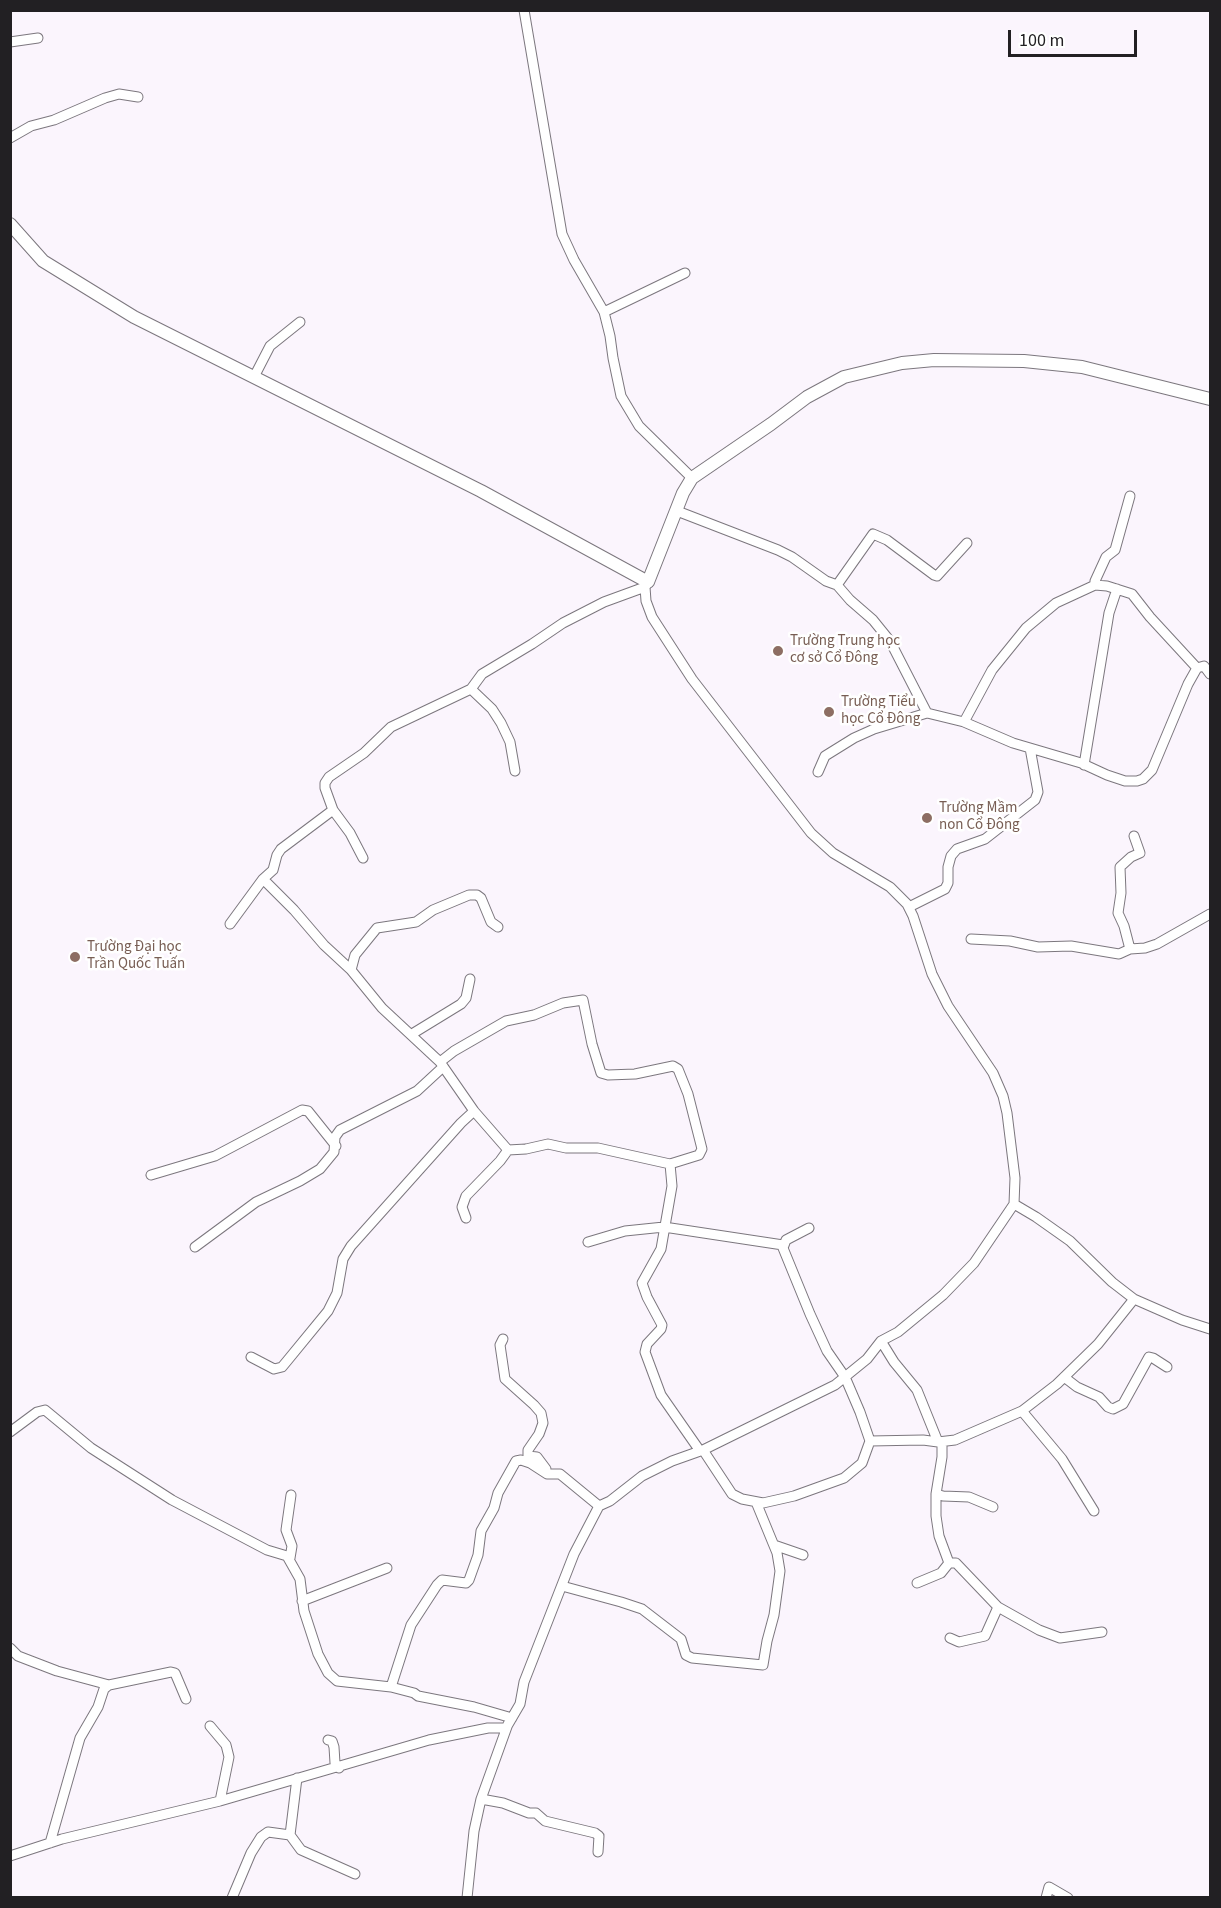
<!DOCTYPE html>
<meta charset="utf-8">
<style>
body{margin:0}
#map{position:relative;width:1221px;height:1908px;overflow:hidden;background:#fbf5fd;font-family:"Source Sans 3",sans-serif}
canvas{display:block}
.frame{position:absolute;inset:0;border:12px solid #222023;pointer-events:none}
.scale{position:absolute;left:1008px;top:30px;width:129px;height:27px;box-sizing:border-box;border:3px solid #222023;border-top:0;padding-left:8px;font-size:18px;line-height:21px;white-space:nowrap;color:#222023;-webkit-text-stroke:4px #fff;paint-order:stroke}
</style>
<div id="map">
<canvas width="1221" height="1908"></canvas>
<div class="frame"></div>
<div class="scale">100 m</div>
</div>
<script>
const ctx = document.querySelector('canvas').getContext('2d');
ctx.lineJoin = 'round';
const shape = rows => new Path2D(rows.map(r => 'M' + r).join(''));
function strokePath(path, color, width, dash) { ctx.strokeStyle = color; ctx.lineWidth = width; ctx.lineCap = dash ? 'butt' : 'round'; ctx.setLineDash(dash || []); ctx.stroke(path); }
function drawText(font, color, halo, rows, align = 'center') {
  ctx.font = font + ' "Source Sans 3",sans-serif'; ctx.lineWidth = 5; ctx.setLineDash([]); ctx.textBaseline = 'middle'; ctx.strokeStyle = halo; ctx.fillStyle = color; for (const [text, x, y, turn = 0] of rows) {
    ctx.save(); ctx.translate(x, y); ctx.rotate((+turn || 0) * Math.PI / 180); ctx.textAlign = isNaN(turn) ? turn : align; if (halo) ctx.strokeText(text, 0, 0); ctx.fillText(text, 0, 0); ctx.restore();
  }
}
const minor = shape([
 [524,10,562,234,574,260,604,312,610,336,613,358,621,396,639,426,692,478],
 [10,42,38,38],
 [10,138,31,126,54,120,105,98,119,94,138,97],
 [604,312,685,273],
 [254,377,270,346,300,322],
 [677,511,778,550,792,557,826,581,837,585,850,600,873,620,890,641,927,713],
 [837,585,873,534,887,540,934,575,937,576,967,543],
 [1095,585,1095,581,1106,557,1115,550,1130,496],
 [1197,668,1204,666,1210,674],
 [471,689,492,709,501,723,510,742,515,771],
 [964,722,1013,743,1081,763,1107,775,1125,781,1137,781,1143,779,1152,770,1188,684,1197,668],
 [1084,765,1109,613,1117,589],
 [818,772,825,756,854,738,874,729,927,713,964,722,992,670,1026,628,1056,603,1095,585,1107,586,1132,594,1150,617,1197,668],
 [363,858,350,833,333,810,325,788,325,783,329,777,364,753,391,727,471,689,482,674,532,644,563,623,604,602,645,587],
 [263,879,294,910,324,945,351,970,382,1008,440,1062,474,1111,508,1150],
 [909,907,945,889,948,883,948,867,951,856,957,849,985,839,1035,800,1038,792,1030,748],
 [230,924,263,879,273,870,277,855,281,849,333,810],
 [971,939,1010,941,1038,947,1071,946,1119,954,1130,949,1145,948,1157,944,1210,914],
 [1130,949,1124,926,1118,913,1121,893,1120,867,1131,857,1140,853,1134,836],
 [351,970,355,955,377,928,416,922,433,910,469,895,477,895,481,898,491,922,498,927],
 [412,1034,461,1004,466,998,470,979],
 [440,1062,454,1051,506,1021,534,1015,563,1003,583,1000,592,1044,601,1073,608,1075,635,1074,673,1066,678,1069,688,1094,702,1149,699,1155,670,1164],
 [151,1175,215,1156,302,1110,308,1111,336,1146],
 [1014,1204,1036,1217,1070,1241,1112,1282,1134,1299,1182,1320,1210,1329],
 [466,1218,462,1207,466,1196,500,1161,508,1150,526,1149,548,1144,566,1148,598,1148,670,1164,672,1186,661,1249,642,1283,647,1297,662,1325,661,1329,647,1344,645,1352,661,1395,700,1451],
 [588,1242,625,1231,664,1227,783,1245],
 [195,1247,256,1202,300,1181,320,1169,334,1152,335,1137,340,1130,417,1091,443,1067],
 [503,1339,500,1345,505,1379,534,1405,541,1413,543,1423,539,1434,528,1450,528,1456,537,1457,546,1469],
 [881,1341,894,1362,917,1390,938,1442],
 [251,1357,274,1369,282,1367,287,1361,328,1311,337,1293,343,1259,351,1246,461,1123,474,1111],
 [1064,1377,1077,1387,1099,1397,1108,1407,1113,1409,1123,1404,1149,1357,1153,1358,1167,1367],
 [1022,1411,1062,1459,1094,1511],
 [10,1432,37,1412,45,1410,91,1448,172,1500,267,1550,287,1556,300,1579,304,1611,318,1654,328,1673,337,1681,391,1687,414,1693,418,1696,474,1707,512,1718],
 [870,1441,923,1440,938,1442,955,1440,1022,1411,1057,1384,1098,1344,1134,1299],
 [942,1442,942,1457,936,1494,936,1516,939,1536,949,1563,956,1563,998,1607,1039,1630,1060,1638,1102,1632],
 [703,1450,732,1494,742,1499,763,1503,794,1496,844,1478,862,1463,870,1441,860,1412,845,1377,827,1351,810,1314,783,1248,786,1240,809,1228],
 [936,1494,943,1496,969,1497,993,1507],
 [774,1545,803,1555],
 [290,1558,292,1546,286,1530,291,1495],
 [917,1583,941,1573,949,1563],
 [562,1586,621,1602,642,1609,681,1639,686,1655,692,1658,763,1665,767,1641,774,1615,780,1571,777,1553,756,1502],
 [302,1601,387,1568],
 [950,1638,959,1642,985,1636,998,1607],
 [10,1648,18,1656,57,1671,109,1685],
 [391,1687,411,1625,437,1585,442,1580,466,1583,469,1580,478,1555,481,1531,494,1508,498,1493,516,1461,521,1460,530,1463,547,1474,560,1474,599,1506],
 [210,1726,226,1745,229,1757,220,1801],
 [328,1740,332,1741,334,1747,335,1763,339,1768],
 [481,1799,503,1803,529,1813,536,1813,545,1821,595,1833,599,1836,598,1852],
 [290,1835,297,1778],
 [50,1843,80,1738,98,1707,104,1689,109,1685,171,1672,175,1673,186,1699],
 [10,1856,62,1839,220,1801,429,1740,488,1728,506,1728,520,1704,524,1682,574,1554,599,1506,610,1501,642,1476,672,1461,703,1450,835,1385,867,1359,881,1341,898,1332,943,1295,974,1263,1014,1204,1015,1178,1007,1113,1003,1096,993,1073,948,1006,932,974,913,916,907,904,890,887,833,853,811,833,692,679,652,617,646,601,645,587,648,582],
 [232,1898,251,1853,261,1837,268,1832,290,1835,301,1850,355,1874],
 [467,1898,474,1831,481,1799,508,1724],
 [1046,1898,1049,1887,1068,1898]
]);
const tertiary = shape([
 [10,224,43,261,134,317,481,491,648,582,683,493,692,478,771,424,807,397,844,377,902,363,934,360,1024,361,1082,367,1210,399]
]);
const markers = [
 [778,651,6,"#8d6e63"],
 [829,712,6,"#8d6e63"],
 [927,818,6,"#8d6e63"],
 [75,957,6,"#8d6e63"]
];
const educationNames = [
 ["Trường Trung học",790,642],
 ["cơ sở Cổ Đông",790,659],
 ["Trường Tiểu",841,703],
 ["học Cổ Đông",841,720],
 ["Trường Mầm",939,809],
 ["non Cổ Đông",939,826],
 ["Trường Đại học",87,948],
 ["Trần Quốc Tuấn",87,965]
];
strokePath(minor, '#7c777e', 11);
strokePath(tertiary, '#7c777e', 14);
strokePath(minor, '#fff', 9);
strokePath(tertiary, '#fff', 12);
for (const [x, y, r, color] of markers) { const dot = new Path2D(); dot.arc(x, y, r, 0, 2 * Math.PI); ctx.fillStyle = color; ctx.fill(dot); strokePath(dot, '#fff', 2); }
drawText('15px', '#785e54', '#fff', educationNames, 'left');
</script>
